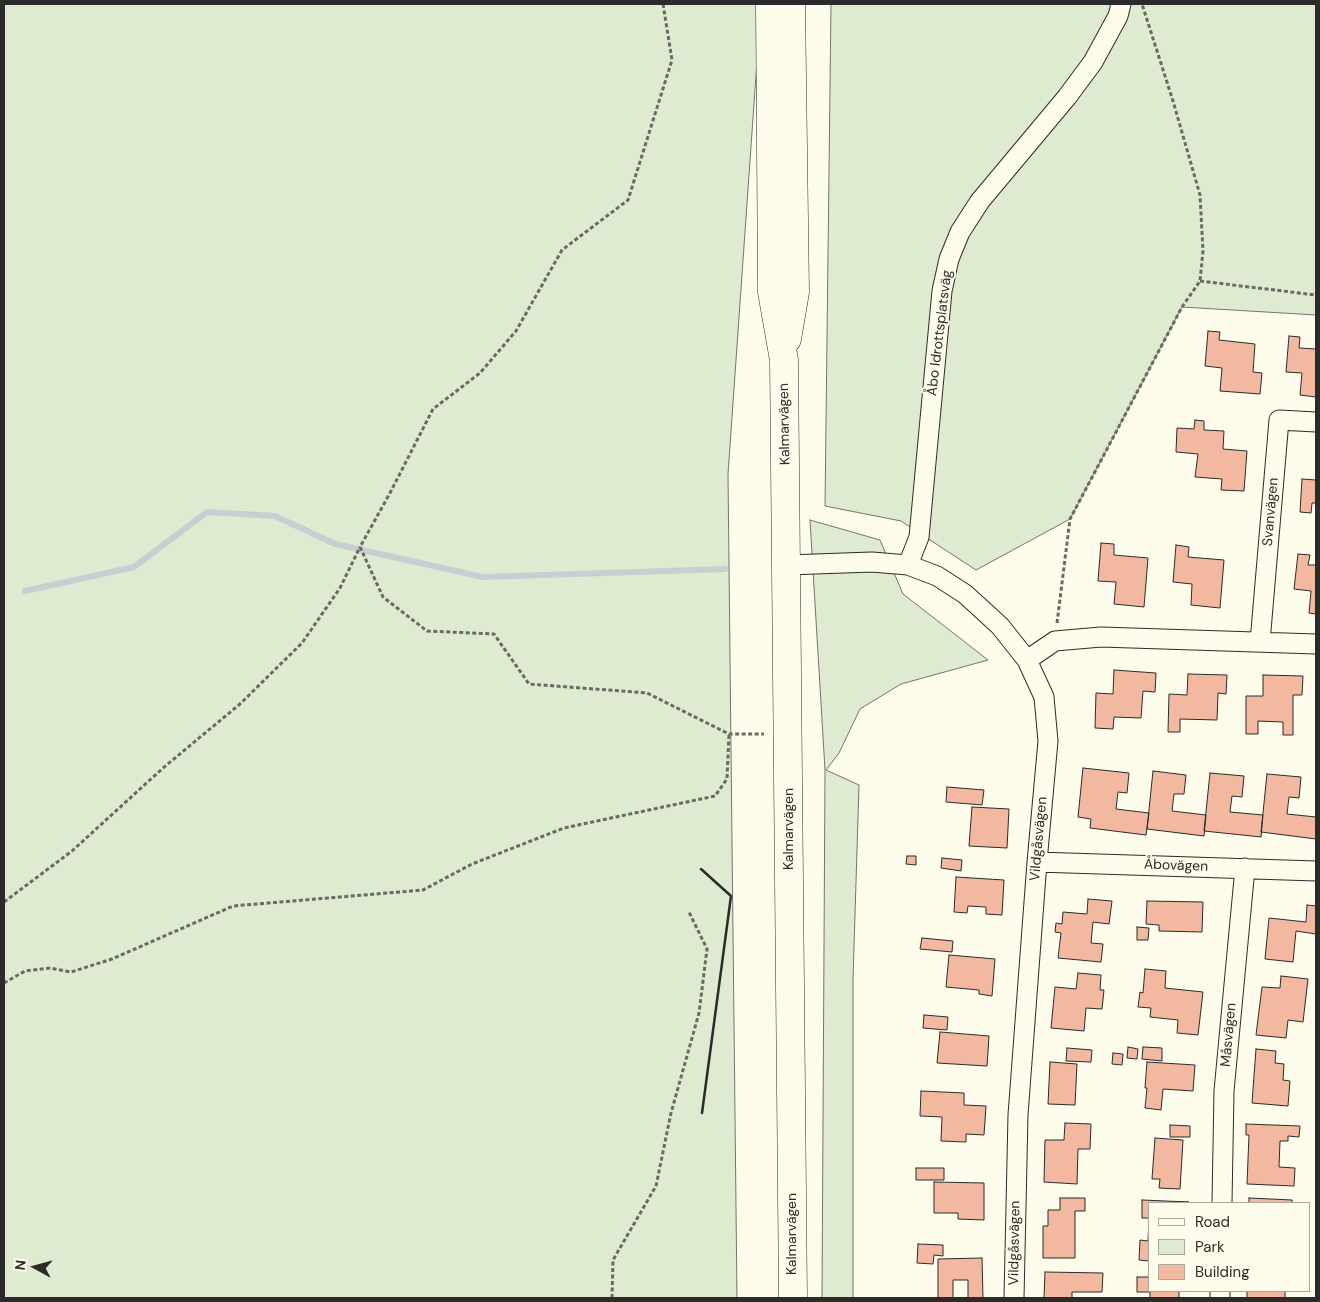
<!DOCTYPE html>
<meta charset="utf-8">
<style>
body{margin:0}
#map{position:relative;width:1320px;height:1302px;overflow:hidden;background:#fdfbea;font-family:"DM Sans",sans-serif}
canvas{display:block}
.frame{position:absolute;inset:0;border:5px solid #2b2b2b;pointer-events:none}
.legend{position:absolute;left:1148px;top:1202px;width:162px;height:90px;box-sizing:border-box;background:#fdfbea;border:1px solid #a9a89e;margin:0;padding:6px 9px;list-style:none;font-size:15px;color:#2b2b2b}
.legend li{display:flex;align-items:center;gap:10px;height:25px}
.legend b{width:25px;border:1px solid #a9a89e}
.north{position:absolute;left:10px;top:1242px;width:50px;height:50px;-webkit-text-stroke:4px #fdfbea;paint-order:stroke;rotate:277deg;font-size:14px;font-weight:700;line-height:20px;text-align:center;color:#2b2b2b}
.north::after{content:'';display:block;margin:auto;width:18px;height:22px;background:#2b2b2b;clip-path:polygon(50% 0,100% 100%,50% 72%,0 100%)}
</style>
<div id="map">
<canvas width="1320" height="1302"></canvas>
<div class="frame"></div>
<ul class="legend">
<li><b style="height:6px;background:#fdfbea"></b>Road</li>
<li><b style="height:14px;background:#deebd1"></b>Park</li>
<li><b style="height:14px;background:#f2b8a0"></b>Building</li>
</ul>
<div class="north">N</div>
</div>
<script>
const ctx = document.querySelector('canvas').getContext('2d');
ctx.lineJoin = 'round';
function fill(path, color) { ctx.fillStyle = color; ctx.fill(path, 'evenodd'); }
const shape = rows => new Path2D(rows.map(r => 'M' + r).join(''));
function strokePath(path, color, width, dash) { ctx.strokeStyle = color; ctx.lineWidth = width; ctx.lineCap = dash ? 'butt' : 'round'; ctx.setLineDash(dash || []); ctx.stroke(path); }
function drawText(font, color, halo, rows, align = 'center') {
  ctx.font = font + ' "DM Sans",sans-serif'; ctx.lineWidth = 4; ctx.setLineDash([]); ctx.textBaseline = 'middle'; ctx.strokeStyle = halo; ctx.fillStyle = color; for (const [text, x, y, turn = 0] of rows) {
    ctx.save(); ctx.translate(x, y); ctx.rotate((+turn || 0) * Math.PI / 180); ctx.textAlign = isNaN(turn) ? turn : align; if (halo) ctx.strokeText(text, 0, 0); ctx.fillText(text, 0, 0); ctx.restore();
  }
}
const green = shape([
 [4,4,761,4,728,474,737,1298,4,1298,4,4],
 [831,4,1316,4,1316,315,1182,307,1070,519,976,570,901,521,825,506,831,4],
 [810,520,880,540,903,594,988,660,901,684,860,709,839,753,826,770,859,785,853,979,853,1298,822,1298,825,770,810,520]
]);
const stream = shape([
 [25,591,134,567,207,512,275,516,335,544,483,577,725,569]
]);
const building = shape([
 [1208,331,1220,332,1219,340,1255,344,1253,372,1262,373,1260,394,1220,391,1222,368,1205,366,1208,331],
 [1289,336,1300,337,1299,348,1316,349,1316,397,1300,395,1302,373,1286,372,1289,336],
 [1195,420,1204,421,1204,430,1224,431,1223,449,1247,451,1244,491,1221,490,1222,479,1195,477,1198,454,1176,452,1177,428,1194,429,1195,420],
 [1302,479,1316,480,1316,503,1312,503,1311,513,1300,512,1302,479],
 [1101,543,1114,544,1114,555,1148,558,1144,607,1114,604,1116,582,1098,581,1101,543],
 [1176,545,1189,547,1188,557,1224,560,1220,608,1191,605,1192,584,1173,582,1176,545],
 [1298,554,1310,555,1308,565,1316,565,1316,614,1309,613,1311,591,1294,589,1298,554],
 [1114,670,1156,673,1155,692,1143,691,1141,718,1114,717,1113,729,1095,728,1096,693,1113,694,1114,670],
 [1188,674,1227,675,1226,694,1218,693,1217,720,1180,719,1180,732,1168,732,1169,694,1187,695,1188,674],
 [1263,675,1303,676,1302,695,1293,695,1293,735,1283,735,1283,722,1258,721,1258,734,1246,734,1246,696,1263,696,1263,675],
 [1083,768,1129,773,1127,793,1118,792,1116,809,1149,813,1146,835,1090,828,1091,819,1078,817,1083,768],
 [1153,771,1186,775,1184,794,1174,794,1172,811,1206,815,1204,836,1147,829,1153,771],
 [1210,773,1244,776,1242,797,1232,796,1230,812,1263,815,1261,837,1204,831,1210,773],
 [1267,774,1301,777,1299,798,1289,797,1287,814,1316,817,1316,839,1261,832,1267,774],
 [947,787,984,790,982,805,946,802,947,787],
 [972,807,1009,809,1007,848,969,846,972,807],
 [907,856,916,856,916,865,906,864,907,856],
 [942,858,962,860,961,871,941,868,942,858],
 [956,877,1004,880,1002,915,986,914,986,907,968,906,967,913,954,912,956,877],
 [1088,899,1112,901,1109,924,1093,922,1091,943,1103,944,1101,962,1058,958,1061,933,1055,932,1056,923,1062,924,1063,912,1087,914,1088,899],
 [1147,901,1203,902,1202,932,1159,931,1159,925,1146,924,1147,901],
 [1307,905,1316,906,1316,934,1296,931,1293,962,1265,959,1269,918,1306,922,1307,905],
 [1137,927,1149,928,1148,940,1137,940,1137,927],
 [922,938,953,941,952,952,920,949,922,938],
 [949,955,995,959,992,996,979,994,979,990,946,987,949,955],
 [1145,969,1166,971,1165,988,1203,992,1198,1035,1177,1033,1178,1020,1150,1017,1151,1008,1138,1007,1140,992,1143,993,1145,969],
 [1078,973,1101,975,1100,990,1104,990,1102,1009,1086,1008,1084,1031,1051,1028,1055,987,1076,989,1078,973],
 [1281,976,1308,979,1303,1022,1288,1020,1286,1038,1256,1035,1262,987,1280,988,1281,976],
 [924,1015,948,1017,947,1030,923,1028,924,1015],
 [940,1032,989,1036,987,1066,937,1063,940,1032],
 [1128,1047,1138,1049,1137,1059,1127,1058,1128,1047],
 [1143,1047,1162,1048,1162,1061,1142,1059,1143,1047],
 [1067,1048,1092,1050,1091,1062,1066,1061,1067,1048],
 [1256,1049,1276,1051,1275,1063,1284,1064,1283,1080,1290,1081,1288,1106,1252,1103,1256,1049],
 [1113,1053,1123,1054,1122,1065,1112,1064,1113,1053],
 [1050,1062,1077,1064,1075,1105,1048,1104,1050,1062],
 [1147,1062,1195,1065,1193,1091,1163,1089,1161,1110,1145,1108,1147,1088,1145,1088,1147,1062],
 [921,1091,964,1093,964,1105,986,1106,984,1135,966,1134,966,1142,941,1141,942,1117,920,1116,921,1091],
 [1065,1123,1091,1124,1090,1149,1078,1149,1077,1184,1044,1182,1045,1140,1064,1140,1065,1123],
 [1246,1124,1300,1126,1299,1137,1288,1136,1288,1141,1280,1141,1279,1167,1295,1168,1294,1186,1247,1184,1249,1135,1246,1135,1246,1124],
 [1170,1125,1190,1126,1190,1137,1170,1137,1170,1125],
 [1155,1138,1183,1140,1180,1189,1159,1188,1160,1179,1152,1179,1155,1138],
 [916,1168,944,1168,944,1180,916,1180,916,1168],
 [934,1182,984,1183,984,1220,958,1219,958,1213,934,1213,934,1182],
 [1060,1198,1085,1198,1085,1211,1075,1211,1075,1258,1043,1258,1043,1226,1048,1226,1048,1210,1060,1210,1060,1198],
 [1249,1198,1292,1200,1292,1203,1249,1203,1249,1198],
 [1142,1200,1189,1202,1149,1203,1149,1261,1139,1260,1140,1240,1148,1241,1149,1218,1142,1218,1142,1200],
 [918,1244,943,1245,943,1256,934,1255,933,1264,917,1263,918,1244],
 [982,1258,983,1298,968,1298,968,1280,953,1280,953,1298,938,1298,938,1259,982,1258],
 [1045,1272,1103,1273,1102,1292,1072,1292,1072,1298,1044,1298,1045,1272],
 [1137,1277,1149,1277,1149,1291,1179,1291,1179,1298,1150,1298,1150,1292,1137,1292,1137,1277],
 [1247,1291,1285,1291,1285,1298,1247,1298,1247,1291]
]);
const path = shape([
 [663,4,672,60,628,200,562,250,516,331,480,373,433,409,390,493,360,547,383,597,427,631,494,634,529,684,647,693,729,734,764,734],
 [1200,281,1316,295],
 [1057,623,1070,519,1182,307,1200,281,1203,251,1200,195,1173,101,1142,4],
 [4,902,72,851,163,768,240,704,302,643,340,588,360,547],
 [4,983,25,971,50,968,71,972,112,959,233,906,423,890,472,864,564,828,715,796,727,779,729,734],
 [612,1298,613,1260,656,1186,671,1113,699,1013,707,949,689,912]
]);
const minor = shape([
 [787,565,872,562,908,565,937,576,965,594,1000,626,1027,660,1044,697,1048,741,1037,862,1018,1115,1014,1298],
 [908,565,919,537,942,291,949,259,960,232,980,201,1067,97,1093,62,1118,16,1121,4],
 [1260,642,1279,420,1316,422],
 [1027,660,1055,641,1101,637,1316,644],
 [1037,862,1316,871],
 [1222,1203,1224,1091,1245,868],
 [1220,1298,1220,1291]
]);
const trunk = shape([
 [770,4,772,292,784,360,793,1298],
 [787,339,795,292,791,4]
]);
const wall = shape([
 [701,869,731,896,702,1113]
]);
const streetNames = [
 ["Åbo Idrottsplatsväg",940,333,-83],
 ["Kalmarvägen",785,424,-91],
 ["Svanvägen",1271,512,-85],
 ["Kalmarvägen",789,829,-90],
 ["Vildgåsvägen",1039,839,-85],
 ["Åbovägen",1176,866,2],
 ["Måsvägen",1229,1035,-85],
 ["Kalmarvägen",792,1234,-90],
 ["Vildgåsvägen",1015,1243,-89]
];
fill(green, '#deebd1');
strokePath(green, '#74746e', 1);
strokePath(stream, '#c7d0d0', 6);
fill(building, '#f2b8a0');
strokePath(building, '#2b2b2b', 1);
strokePath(minor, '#2b2b2b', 21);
strokePath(trunk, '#2b2b2b', 29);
strokePath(path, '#6a6964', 3, [4, 2.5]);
strokePath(minor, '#fdfbea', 19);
strokePath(trunk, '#fdfbea', 28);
strokePath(wall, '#2b2b2b', 2.5);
drawText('14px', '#2b2b2b', '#fdfbea', streetNames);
</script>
